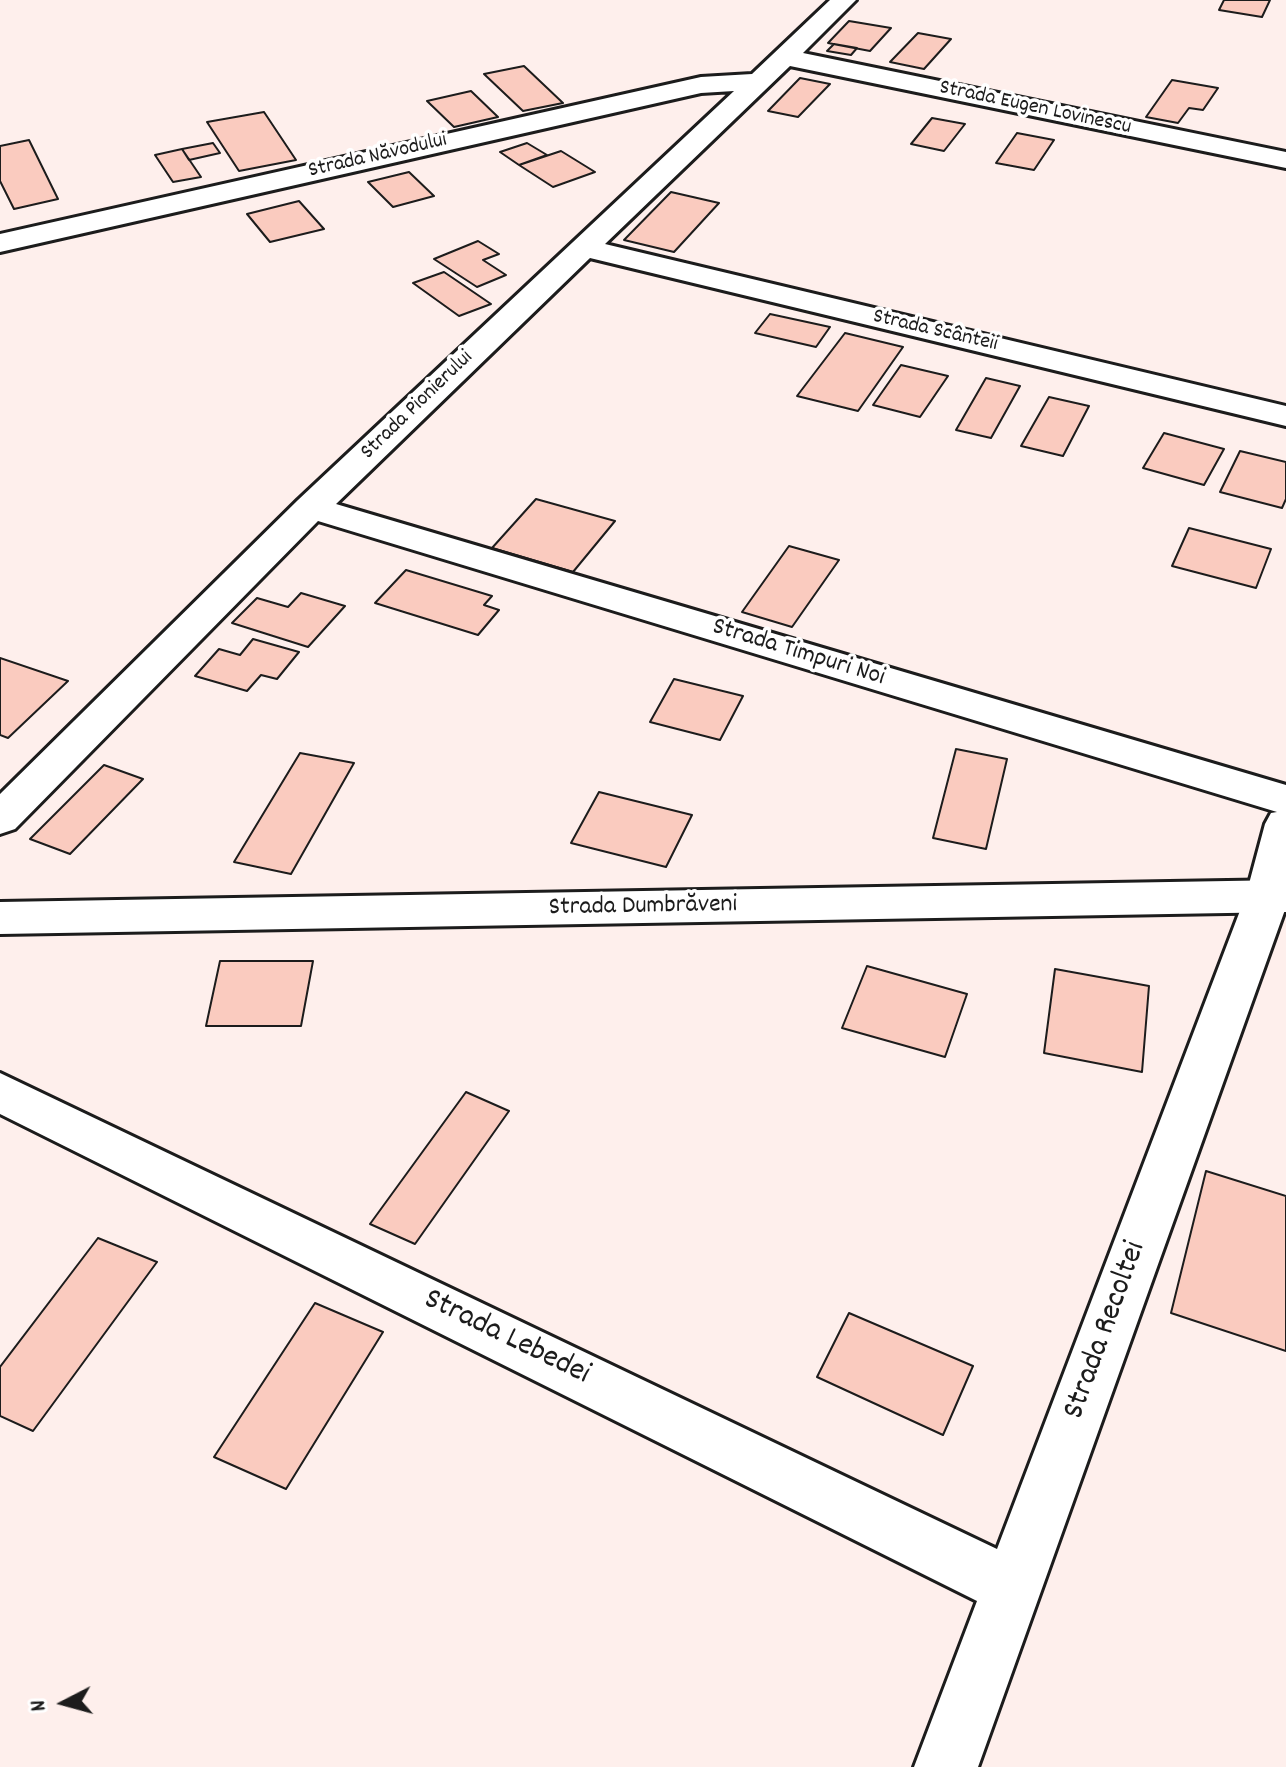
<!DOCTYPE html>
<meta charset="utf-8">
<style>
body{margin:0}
#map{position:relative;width:1286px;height:1767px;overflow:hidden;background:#feefec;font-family:Dekko,sans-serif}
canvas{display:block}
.north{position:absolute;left:24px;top:1663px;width:80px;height:80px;-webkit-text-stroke:6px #fff;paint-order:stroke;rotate:264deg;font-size:22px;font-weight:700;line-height:32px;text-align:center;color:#1c1c1c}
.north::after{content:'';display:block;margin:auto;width:28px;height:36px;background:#1c1c1c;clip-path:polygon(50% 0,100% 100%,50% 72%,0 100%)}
</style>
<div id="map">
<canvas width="1286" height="1767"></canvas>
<div class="north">N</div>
</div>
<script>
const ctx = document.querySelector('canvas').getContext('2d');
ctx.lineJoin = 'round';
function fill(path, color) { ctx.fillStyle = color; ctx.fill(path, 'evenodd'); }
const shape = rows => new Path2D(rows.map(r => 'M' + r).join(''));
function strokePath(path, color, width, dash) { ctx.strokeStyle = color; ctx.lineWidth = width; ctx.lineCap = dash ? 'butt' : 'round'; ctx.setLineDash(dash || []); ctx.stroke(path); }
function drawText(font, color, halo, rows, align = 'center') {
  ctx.font = font + ' Dekko,sans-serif'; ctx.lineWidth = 7; ctx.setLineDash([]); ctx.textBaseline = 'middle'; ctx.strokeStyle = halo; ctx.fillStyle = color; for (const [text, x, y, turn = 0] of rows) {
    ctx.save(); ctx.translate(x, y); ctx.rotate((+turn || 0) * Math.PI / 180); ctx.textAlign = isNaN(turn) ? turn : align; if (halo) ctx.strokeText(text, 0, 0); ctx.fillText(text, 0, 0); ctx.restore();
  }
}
const building = shape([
 [1224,0,1270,0,1262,17,1219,10,1224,0],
 [849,21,891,28,870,51,828,43,849,21],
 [918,33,951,39,924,69,890,62,918,33],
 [834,44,857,48,851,55,827,51,834,44],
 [524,66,563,103,523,111,484,74,524,66],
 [800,78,830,84,798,117,768,111,800,78],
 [1172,80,1218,88,1203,110,1189,108,1178,123,1146,117,1172,80],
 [471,91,498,117,454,127,427,101,471,91],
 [264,112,296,160,239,171,207,122,264,112],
 [932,118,965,124,944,151,911,144,932,118],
 [1017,133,1054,140,1034,170,996,163,1017,133],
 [29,140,58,199,14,209,0,181,0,146,29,140],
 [213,143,220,153,189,160,182,149,213,143],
 [527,143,547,155,519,165,500,152,527,143],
 [182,149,201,177,173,182,155,155,182,149],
 [561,151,595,172,553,187,519,165,561,151],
 [409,172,434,196,393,207,368,182,409,172],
 [671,192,719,203,674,252,624,240,671,192],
 [299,201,324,229,270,242,247,214,299,201],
 [478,241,499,254,483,260,506,275,477,287,434,259,478,241],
 [444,272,491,304,459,316,413,283,444,272],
 [770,314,830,327,816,347,755,333,770,314],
 [845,333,903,347,858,411,797,396,845,333],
 [901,365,948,376,920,417,873,405,901,365],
 [986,378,1020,386,991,438,956,430,986,378],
 [1049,397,1089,406,1063,456,1021,446,1049,397],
 [1164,433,1224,449,1204,485,1143,468,1164,433],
 [1240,451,1286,462,1286,499,1282,508,1220,492,1240,451],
 [536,499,615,521,573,572,492,548,536,499],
 [1189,528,1271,549,1256,588,1172,566,1189,528],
 [789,546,839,560,792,627,742,612,789,546],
 [406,570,492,596,484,605,499,610,478,635,375,603,406,570],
 [301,593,345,606,308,647,232,623,257,598,288,607,301,593],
 [253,639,299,652,277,679,261,675,247,691,195,676,219,649,240,655,253,639],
 [0,658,68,681,8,738,0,735,0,658],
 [674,679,743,696,720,740,650,722,674,679],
 [956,749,1007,759,986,849,933,838,956,749],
 [300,753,354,763,291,874,234,862,300,753],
 [104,765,143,779,70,854,30,839,104,765],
 [599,792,692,815,666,867,571,843,599,792],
 [220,961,313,961,301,1026,206,1026,220,961],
 [867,966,967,994,945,1057,842,1028,867,966],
 [1055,969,1149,986,1142,1072,1044,1053,1055,969],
 [466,1092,509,1111,415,1244,370,1224,466,1092],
 [1206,1171,1286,1196,1286,1351,1171,1313,1206,1171],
 [98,1238,157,1262,33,1431,0,1416,0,1367,98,1238],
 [315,1303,383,1332,286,1489,214,1457,315,1303],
 [849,1313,973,1366,943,1435,817,1377,849,1313]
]);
const street = shape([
 [830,0,856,0,803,53,1286,152,1286,168,790,66,605,244,1286,406,1286,426,590,258,336,504,1286,785,1286,907,978,1767,914,1767,977,1601,0,1114,0,1073,997,1549,1246,895,1265,824,1271,813,1277,812,318,521,15,829,0,834,0,794,298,500,734,91,701,93,0,252,0,234,701,77,752,74,830,0]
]);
const secondary = shape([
 [1286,880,1286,912,0,934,0,902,1286,880]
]);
const farStreetnames = [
 ["Strada Eugen Lovinescu",1035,109,12],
 ["Strada Năvodului",378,157,-13],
 ["Strada Scânteii",935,332,13],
 ["Strada Pionierului",418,406,-44]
];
const streetNames = [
 ["Strada Timpuri Noi",798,654,17],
 ["Strada Dumbrăveni",643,908,-1]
];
const nearStreetnames = [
 ["Strada Recoltei",1107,1331,-70],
 ["Strada Lebedei",506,1339,26]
];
fill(building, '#facbbf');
strokePath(building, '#1c1c1c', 2);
strokePath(street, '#1c1c1c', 6);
strokePath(secondary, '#1c1c1c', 6);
fill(street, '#fff');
fill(secondary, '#fff');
drawText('22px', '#1c1c1c', '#fff', farStreetnames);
drawText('26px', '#1c1c1c', '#fff', streetNames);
drawText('32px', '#1c1c1c', '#fff', nearStreetnames);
</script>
